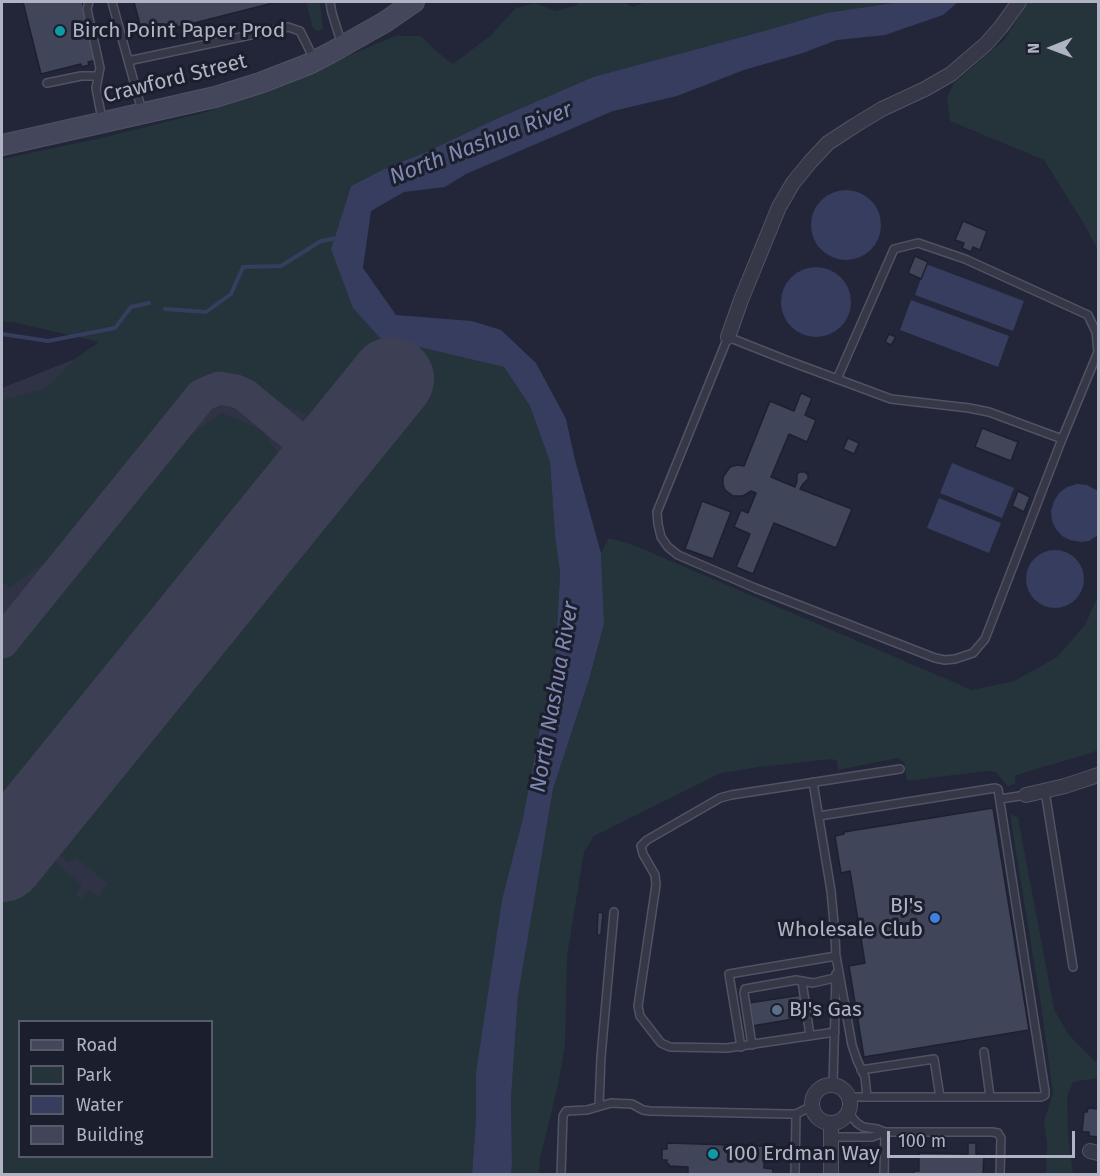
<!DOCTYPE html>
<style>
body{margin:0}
#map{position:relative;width:1100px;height:1176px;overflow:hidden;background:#222638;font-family:"Fira Sans",sans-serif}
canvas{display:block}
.frame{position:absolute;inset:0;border:3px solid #b0b3c4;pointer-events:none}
.legend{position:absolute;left:18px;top:1020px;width:195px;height:138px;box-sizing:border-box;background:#1b1e2d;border:2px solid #575a69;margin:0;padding:8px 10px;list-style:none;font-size:18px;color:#b0b3c4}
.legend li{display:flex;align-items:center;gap:12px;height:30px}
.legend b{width:30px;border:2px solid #575a69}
.north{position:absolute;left:1022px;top:18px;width:60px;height:60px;-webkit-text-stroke:4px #1b1e2d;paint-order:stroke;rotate:269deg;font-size:16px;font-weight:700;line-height:24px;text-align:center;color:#b0b3c4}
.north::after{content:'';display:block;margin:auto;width:21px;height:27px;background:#b0b3c4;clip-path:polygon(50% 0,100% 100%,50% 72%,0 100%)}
.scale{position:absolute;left:887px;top:1131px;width:188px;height:27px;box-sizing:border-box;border:3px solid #b0b3c4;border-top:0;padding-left:8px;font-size:18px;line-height:21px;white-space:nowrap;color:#b0b3c4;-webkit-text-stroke:4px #1b1e2d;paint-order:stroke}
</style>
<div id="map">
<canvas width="1100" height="1176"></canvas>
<div class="frame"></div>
<ul class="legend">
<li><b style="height:8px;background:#44465b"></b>Road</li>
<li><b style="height:16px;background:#25333a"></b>Park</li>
<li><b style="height:16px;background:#363d5e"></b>Water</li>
<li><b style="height:16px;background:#414559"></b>Building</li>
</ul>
<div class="north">N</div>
<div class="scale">100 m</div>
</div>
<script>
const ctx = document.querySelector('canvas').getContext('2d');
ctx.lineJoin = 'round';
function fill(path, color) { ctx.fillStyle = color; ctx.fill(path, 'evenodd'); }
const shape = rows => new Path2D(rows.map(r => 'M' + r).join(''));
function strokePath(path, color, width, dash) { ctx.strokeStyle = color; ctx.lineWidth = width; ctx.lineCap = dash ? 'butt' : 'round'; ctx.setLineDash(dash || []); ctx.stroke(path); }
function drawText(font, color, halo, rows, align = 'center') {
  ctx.font = font + ' "Fira Sans",sans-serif'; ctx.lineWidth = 6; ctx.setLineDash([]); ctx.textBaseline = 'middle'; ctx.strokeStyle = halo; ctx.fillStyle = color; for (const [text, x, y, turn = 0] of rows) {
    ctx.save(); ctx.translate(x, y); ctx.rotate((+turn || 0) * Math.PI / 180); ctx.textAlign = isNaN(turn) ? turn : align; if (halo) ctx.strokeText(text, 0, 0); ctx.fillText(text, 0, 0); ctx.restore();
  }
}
const airport = shape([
 [314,268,412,386,426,440,137,893,2,1035,2,388,175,319]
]);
const green = shape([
 [306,2,320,2,323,29,317,31,313,28],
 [579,2,624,2,633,7,645,2,899,2,826,13,764,31,593,77,496,119,424,153,388,167,351,186,331,249,382,340,423,348,504,367,530,406,550,462,555,535,560,573,555,666,541,723,476,1073,476,1118,472,1174,2,1174,2,905,44,852,82,885,75,894,81,899,89,890,98,897,107,883,75,857,69,863,49,846,416,395,370,359,320,421,274,401,245,384,233,379,224,377,213,379,204,382,196,387,189,393,49,559,11,587,2,583,2,400,44,389,75,359,99,342,17,323,2,321,2,159,101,138,206,112,300,76,395,36,421,36,436,51,453,64,490,36,516,8,535,3,556,11,577,5],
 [20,1022,212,1022,212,1156,20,1156],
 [1028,2,1098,2,1098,250,1084,224,1044,160,950,121,947,98,954,83,1005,39],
 [221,413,262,430,285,464,2,814,2,658,115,519,187,437],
 [609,538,631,544,972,690,1014,681,1057,657,1085,625,1098,596,1098,750,1088,754,1026,772,1015,776,1015,783,1008,787,996,772,986,771,907,781,904,762,897,758,838,770,837,761,832,759,760,767,721,773,594,836,584,852,567,956,565,1046,558,1085,540,1159,539,1174,511,1174,512,1164,511,1099,518,996,553,789,589,681,604,624,601,553],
 [1011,814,1018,818,1054,1009,1068,1034,1096,1062,1098,1060,1098,1078,1073,1082,1067,1097,1068,1134,1073,1174,1046,1174,1047,1143,1044,1121,1053,1093,1041,1005,1011,822]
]);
const water = shape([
 [899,2,958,2,943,15,885,35,837,40,803,53,744,70,677,96,613,111,466,174,445,187,404,192,371,211,363,268,396,315,472,321,501,330,536,363,566,419,575,460,601,553,604,624,589,680,553,789,518,996,511,1099,512,1164,511,1174,472,1174,476,1118,476,1073,502,900,523,818,541,723,555,666,560,573,555,535,550,462,530,406,504,367,423,348,382,340,353,308,331,249,351,186,388,167,424,153,496,119,593,77,764,31,826,13],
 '811 225a35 35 0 1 1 70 0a35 35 0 1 1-70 0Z',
 [926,264,1024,301,1013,331,915,295],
 '781 302a35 35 0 1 1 70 0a35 35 0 1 1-70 0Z',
 [911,300,1009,336,998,367,900,330],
 [952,463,1014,488,1002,518,940,493],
 [1077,484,1087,485,1098,491,1098,535,1089,541,1080,542,1070,540,1062,536,1056,529,1052,521,1051,511,1054,501,1059,493,1067,487],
 [939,498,1001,523,989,553,927,528],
 '1026 579a29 29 0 1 1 58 0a29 29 0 1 1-58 0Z'
]);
const stream = shape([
 [165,309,206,312,231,294,243,267,281,266,321,241,337,238],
 [2,334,48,341,115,328,131,307,149,303]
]);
const taxiway = shape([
 [2,642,202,395,219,388,236,391,245,395,298,439,305,447,308,457,309,469,300,491]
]);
const runway = shape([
 [2,860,392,379]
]);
const building = shape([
 [23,2,82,2,97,60,88,62,89,65,82,67,81,64,41,74,23,2],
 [134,2,277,2,143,36,134,2],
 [963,221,987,231,980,250,973,247,971,252,962,248,964,243,955,240,963,221],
 [915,256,928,262,921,279,908,273,915,256],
 [889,334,896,337,891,345,885,342,889,334],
 [801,393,812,398,805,415,816,420,807,442,789,434,771,477,795,487,797,481,797,474,800,472,805,472,808,475,808,479,803,484,800,489,852,509,836,548,774,523,753,574,736,567,750,534,734,527,741,510,748,513,756,493,751,491,743,496,733,496,725,490,723,485,723,477,730,467,737,465,744,466,770,401,794,411,801,393],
 [982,428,1018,442,1011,461,975,447,982,428],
 [848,438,859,443,854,454,843,449,848,438],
 [1018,491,1030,497,1024,512,1012,506,1018,491],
 [702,501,731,512,713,559,685,549,702,501],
 [993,808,1029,1030,864,1057,849,966,865,963,850,871,841,873,835,836,844,834,844,832,993,808],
 [598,912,603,913,601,935,597,935,598,912],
 [801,995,805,1017,752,1026,749,1003,801,995],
 [1088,1108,1098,1109,1098,1137,1089,1136,1089,1132,1082,1132,1084,1112,1087,1112,1088,1108],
 [667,1143,764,1146,764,1168,773,1169,773,1174,688,1174,688,1167,669,1166,669,1164,667,1164,667,1160,662,1160,662,1149,667,1149,667,1143],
 [968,1143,976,1143,976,1154,984,1154,983,1174,914,1174,914,1171,919,1171,919,1153,968,1154,968,1143]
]);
const lane = shape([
 [89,2,87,9,100,68,96,88,102,119],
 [112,2,142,111],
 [330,2,332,13,342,45],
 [128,61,288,27,300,31,314,59],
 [47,83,81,76,98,76],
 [728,337,786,360,891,399,969,408,989,412,1062,439,985,639,973,653,955,659,945,660,935,658,755,588,678,555,668,547,661,537,658,524,657,512,728,337],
 [837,379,894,249,918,243,965,259,1088,315,1096,332,1098,352,1062,439],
 [813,782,831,891,835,934,836,960],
 [1045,791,1073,967],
 [1000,799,1026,795],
 [819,816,995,788,998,789,1045,1091,1045,1095,1041,1097,848,1097],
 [802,981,810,1036],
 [835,1032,727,1048,670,1047,661,1043,640,1016,638,1006,656,885,655,875,643,854,641,846,647,840,720,798,731,795,900,769],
 [752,1045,744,993,745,989,796,980,813,983,839,977],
 [741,1047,729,974,836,956,852,1045,857,1060,865,1077,867,1097],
 [984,1052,990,1097],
 [861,1070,934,1059,940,1097],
 [833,1085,836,974],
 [599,1106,601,1057,614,912],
 [849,1108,850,1115,857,1123,863,1127,877,1129,885,1132,992,1132,998,1133,1001,1138,1000,1174],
 [831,1137,872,1137,885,1132],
 [561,1174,563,1116,566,1111,587,1110,611,1103,632,1104,643,1110,650,1111,788,1114,796,1114,806,1109,813,1107],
 [795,1174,796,1114],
 [884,1174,885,1132]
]);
const street = shape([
 [728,337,741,300,779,207,793,183,811,161,828,143,854,126,882,109,925,89,951,74,986,44,1001,27,1019,2],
 [1026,795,1065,786,1098,775],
 '812 1104a19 19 0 1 1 38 0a19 19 0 1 1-38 0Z',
 [831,1123,831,1174],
 [1090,1151,1098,1153]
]);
const secondary = shape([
 [2,145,215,97,260,83,309,64,332,52,385,22,414,2]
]);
const markers = [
 [60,31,6,"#0f9aa8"],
 [935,918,6,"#3f7fe0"],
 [777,1010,6,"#5c6f8a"],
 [713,1154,6,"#0f9aa8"]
];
const poiNames = [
 ["Birch Point Paper Prod",72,31],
 ["BJ's",923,906,"right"],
 ["Wholesale Club",923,930,"right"],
 ["BJ's Gas",789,1010],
 ["100 Erdman Way",725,1154]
];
const streetNames = [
 ["Crawford Street",175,79,-14]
];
const waterNames = [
 ["North Nashua River",481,144,-21],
 ["North Nashua River",555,697,-80]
];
fill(airport, '#303345');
fill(green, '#25333a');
fill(water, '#363d5e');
strokePath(stream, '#363d5e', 4);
strokePath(taxiway, '#3d4054', 33);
strokePath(runway, '#3d4054', 84);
fill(building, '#414559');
strokePath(building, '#1d202f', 1.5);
strokePath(lane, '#505363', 10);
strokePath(street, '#505363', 16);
strokePath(secondary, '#505363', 22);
strokePath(lane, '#363848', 7);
strokePath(street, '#363848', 14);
strokePath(secondary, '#44465b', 20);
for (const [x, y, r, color] of markers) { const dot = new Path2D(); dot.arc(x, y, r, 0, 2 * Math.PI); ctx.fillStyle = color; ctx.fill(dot); strokePath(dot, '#1b1e2d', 2); }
drawText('21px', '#b0b3c4', '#1b1e2d', poiNames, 'left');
drawText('21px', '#b0b3c4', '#1b1e2d', streetNames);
drawText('italic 22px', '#8189b0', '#1b1e2d', waterNames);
</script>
